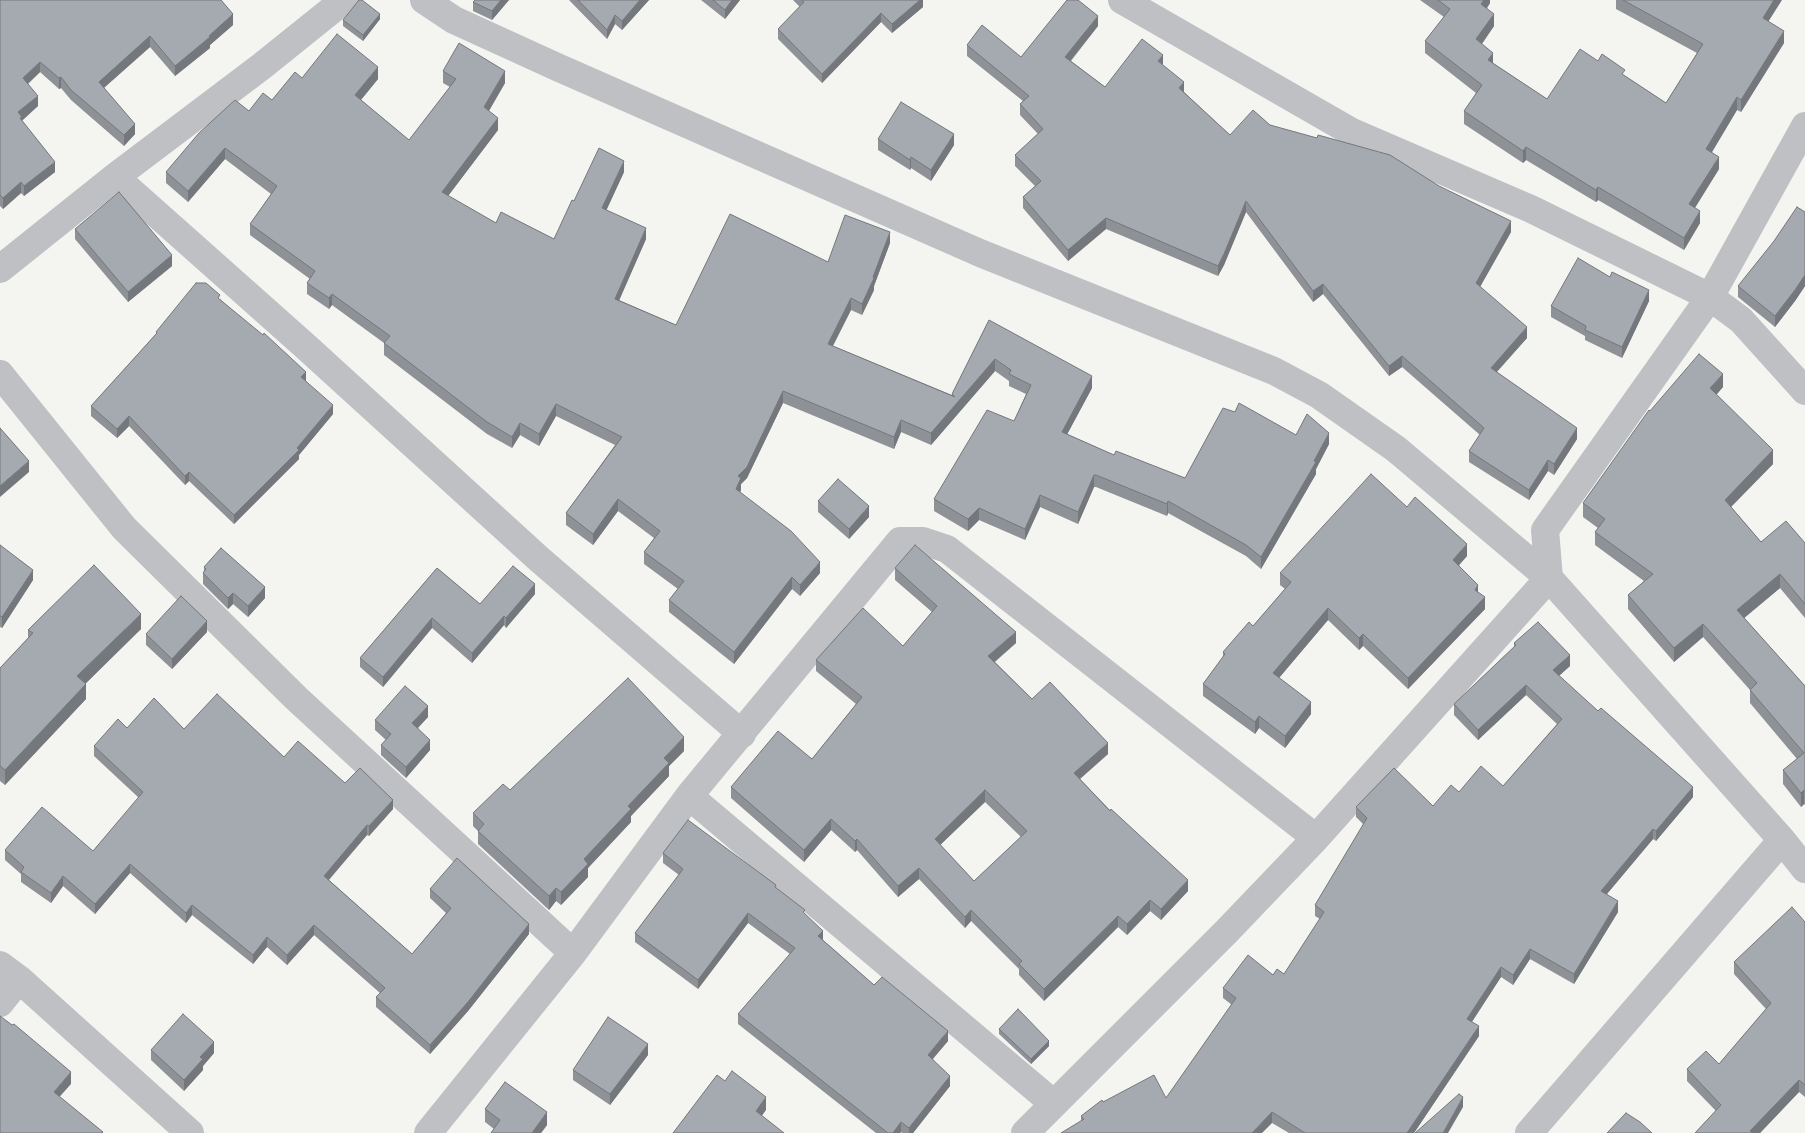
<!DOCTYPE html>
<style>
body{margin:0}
canvas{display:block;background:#f4f4f1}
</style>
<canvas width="1805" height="1133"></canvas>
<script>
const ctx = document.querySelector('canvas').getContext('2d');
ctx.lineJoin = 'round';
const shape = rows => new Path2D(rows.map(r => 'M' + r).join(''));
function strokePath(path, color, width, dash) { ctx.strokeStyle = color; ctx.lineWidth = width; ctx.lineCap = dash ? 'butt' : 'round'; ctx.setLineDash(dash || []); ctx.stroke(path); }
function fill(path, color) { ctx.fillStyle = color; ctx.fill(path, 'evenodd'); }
const street = shape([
 [424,0,454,20,557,67,980,253,1274,371,1319,395,1396,449,1549,578,1782,840,1805,869],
 [1122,0,1350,131,1531,209,1710,297,1741,320,1805,391],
 [115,177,304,345,539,559,742,734],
 [0,269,115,177,262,66,344,0],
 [0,374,124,528,296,698,573,953],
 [689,796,1054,1104],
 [0,965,19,979,190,1133],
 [0,1003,19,979],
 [428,1133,573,953,689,796,900,541,923,541,947,549,1316,838],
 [1025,1133,1226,932,1316,838,1549,578,1545,530,1710,297,1805,126],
 [1529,1133,1782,840]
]);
const wall = shape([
 [0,0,233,25,210,45,210,48,175,76,150,47,104,88,135,134,124,146,71,100,61,88,59,89,40,72,28,84,38,106,22,121,55,172,24,196,21,193,3,209,0,206],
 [509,0,492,20,473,11,473,2],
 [569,0,649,0,622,30,615,24,607,39],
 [701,0,740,0,725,19],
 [793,0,923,0,923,7,892,33,881,22,822,83,778,39,778,29,800,7],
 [1420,0,1490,0,1490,3,1487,8,1494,26,1482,44,1493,63,1547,99,1598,61,1625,76,1666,103,1697,53,1616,9,1616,0,1781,0,1768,21,1784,43,1741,112,1737,110,1712,152,1719,169,1695,208,1700,223,1684,250,1598,200,1596,202,1526,160,1523,163,1464,124,1464,111,1476,93,1425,53,1425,41,1444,17],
 [380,19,363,41,343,26,343,20],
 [1098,26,1071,61,1105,87,1163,65,1184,92,1230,135,1270,125,1439,186,1511,232,1480,287,1527,338,1497,372,1577,439,1554,475,1548,471,1529,500,1469,462,1469,451,1480,435,1402,367,1389,376,1323,294,1313,302,1246,212,1224,265,1218,276,1106,229,1068,261,1023,208,1023,197,1035,186,1015,166,1015,155,1038,134,1020,115,1020,104,1023,101,967,56,967,45,1021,57],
 [443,71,505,83,489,111,498,130,448,196,496,223,554,239,574,201,624,172,606,210,646,239,619,300,676,325,828,262,890,243,874,286,874,290,862,315,851,310,833,346,952,395,989,320,1092,388,1067,434,1114,455,1185,478,1296,435,1329,444,1316,469,1316,474,1261,569,1246,556,1168,513,1167,516,1096,487,1094,487,1078,524,1040,507,1025,540,979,520,968,531,934,511,934,499,1014,421,1026,394,1009,386,1009,381,995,371,931,445,901,432,894,449,783,403,747,478,741,484,741,490,740,492,820,573,800,596,792,589,734,664,669,612,669,600,678,589,644,564,644,552,654,538,618,511,593,545,566,525,566,513,615,445,556,416,539,446,520,435,512,448,487,434,384,355,384,343,332,305,329,309,307,294,307,283,310,279,250,235,250,224,271,194,225,159,188,202,166,183,166,172,249,111,272,100,302,78,378,79,361,100,409,140,450,87,443,83],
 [878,139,954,145,931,181,911,168,910,170,878,150],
 [1805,212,1805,286,1795,301,1775,327,1738,297,1738,286],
 [75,229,172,266,128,302,75,239],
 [220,299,306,381,333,414,299,455,299,459,234,524,189,481,185,485,129,426,117,438,91,416,91,406,156,334,156,332],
 [1649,301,1622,358,1585,340,1585,336,1551,317,1551,306],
 [1723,387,1716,395,1773,464,1731,507,1761,542,1805,543,1805,618,1780,588,1744,618,1805,686,1805,805,1804,804,1801,807,1783,784,1783,770,1797,759,1750,703,1750,690,1703,637,1674,662,1628,609,1628,595,1644,581,1595,545,1595,532,1598,528,1583,517,1583,503,1650,411],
 [818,501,869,517,849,539,818,512],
 [1407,507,1467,556,1459,565,1478,593,1485,609,1408,689,1363,646,1359,650,1328,620,1279,678,1311,714,1285,748,1259,728,1255,734,1203,696,1203,684,1223,657,1223,652,1253,626,1285,589,1280,585,1280,573],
 [0,545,33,580,2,628,0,627],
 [204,567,265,598,248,617,233,604,228,609,203,584,203,573,204,571],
 [437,568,480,604,535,594,506,628,504,625,472,663,432,628,383,687,360,667,360,658],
 [895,568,1016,643,995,662,1032,699,1108,754,1080,779,1188,891,1161,920,1150,911,1127,935,1118,927,1044,1001,1019,975,1019,969,971,921,965,928,919,879,898,897,857,850,855,852,831,830,804,862,731,798,731,787,812,759,856,704,816,671,816,660,903,646,932,612,895,580],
 [985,802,1021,837,974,881,940,845],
 [141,629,85,684,86,699,5,785,0,781,0,668,28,638,28,630],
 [207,632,172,669,146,645,146,634],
 [1514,643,1570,666,1559,676,1693,797,1656,841,1653,839,1607,894,1618,912,1574,984,1530,959,1513,985,1501,977,1472,1022,1479,1036,1414,1133,1289,1133,1272,1123,1081,1121,1081,1116,1103,1102,1166,1098,1232,1005,1223,998,1223,988,1273,975,1284,974,1320,919,1315,916,1315,905,1364,825,1356,817,1356,807,1433,806,1459,792,1503,786,1557,724,1526,695,1478,740,1454,715,1454,704,1514,647],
 [428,717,418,728,430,750,406,778,381,755,381,745,386,740,375,730,375,720],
 [127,728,184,729,284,757,345,783,393,809,369,836,367,835,329,880,412,954,446,913,430,898,430,889,529,934,468,1011,430,1054,376,1007,376,997,380,993,314,935,287,965,267,947,253,964,192,915,186,923,130,873,95,914,63,886,51,903,21,882,21,874,5,860,5,850,93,851,139,798,94,756,94,746],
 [684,751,669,766,669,776,631,816,631,822,588,868,588,877,561,905,556,901,549,910,478,844,478,831,473,826,473,813,510,790],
 [663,853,776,889,805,914,823,940,874,985,948,1041,933,1059,950,1086,913,1133,902,1133,901,1132,900,1133,876,1133,738,1024,738,1014,790,954,748,923,698,989,635,942,635,933,679,875,663,863],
 [1805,922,1805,1097,1799,1092,1760,1133,1695,1133,1716,1111,1687,1081,1687,1069,1719,1064,1766,1009,1734,974,1734,962],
 [999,1029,1049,1046,1031,1064,999,1034],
 [151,1050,214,1053,203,1066,203,1070,184,1091,151,1060],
 [648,1055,610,1105,573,1080,573,1070],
 [485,1109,547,1125,541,1133,491,1133,494,1129,485,1122]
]);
const shadedWall = shape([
 [501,0,509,0,492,20,492,11],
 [640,0,649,0,622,30,622,21],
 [732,0,740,0,725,19,725,10],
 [920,0,923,0,923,7,892,33,892,24],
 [1484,0,1490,0,1490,3,1481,17,1481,4],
 [1774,0,1782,0,1763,30,1763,18],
 [881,13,881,22,822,83,822,74],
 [233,14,233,25,210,45,210,48,175,76,175,66],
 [380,14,380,19,363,41,363,35],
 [1494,14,1494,26,1476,52,1476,39],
 [615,15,615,24,607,39,607,30],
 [1098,16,1098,26,1065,67,1065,57],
 [1784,31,1784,43,1741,112,1741,100],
 [150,36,150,47,99,92,99,82],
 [1493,53,1493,65,1488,60],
 [1163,55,1163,66,1158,61],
 [40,62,40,72,23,88,23,78],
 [378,67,378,79,355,107,355,95],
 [505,71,505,83,484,119,484,107],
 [61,77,61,88,59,89,59,78],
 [1184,82,1184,92,1179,88],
 [38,96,38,106,22,120,22,127,18,112],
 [1737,97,1737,110,1706,162,1706,149],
 [498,118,498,130,442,204,442,192],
 [135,124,135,134,124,146,124,135],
 [954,134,954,145,931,181,931,170],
 [1526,147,1526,160,1523,163,1523,151],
 [225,148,225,159,188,202,188,191],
 [911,157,911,168,910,170,910,160],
 [1719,157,1719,169,1689,217,1689,204],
 [624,161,624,172,602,220,602,208],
 [55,162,55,172,24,196,24,186],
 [21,182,21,193,3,209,3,198],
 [1598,187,1598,200,1596,202,1596,190],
 [1246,201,1246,212,1224,265,1218,276,1218,266],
 [1700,211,1700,223,1684,250,1684,238],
 [1106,218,1106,229,1068,261,1068,250],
 [1511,221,1511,232,1476,294,1476,283],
 [646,228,646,239,615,310,615,299],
 [890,232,890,243,874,286,874,290,862,315,862,304],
 [172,255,172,266,128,302,128,292],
 [1805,275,1805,286,1795,301,1775,327,1775,316],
 [1323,284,1323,294,1313,302,1313,291],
 [1649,290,1649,301,1622,358,1622,347],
 [332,294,332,305,329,309,329,298],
 [851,298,851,310,828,355,828,344],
 [1527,327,1527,338,1491,378,1491,368],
 [1402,356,1402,367,1389,376,1389,366],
 [995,359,995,371,931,445,931,433],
 [306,372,306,381,301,377],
 [1723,374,1723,387,1710,402,1710,388],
 [1092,376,1092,388,1062,444,1062,432],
 [783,391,783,403,747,478,741,484,741,490,736,501,736,489,738,476],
 [556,404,556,416,539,446,539,434],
 [333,405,333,414,299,455,299,459,234,524,234,515,297,448],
 [129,416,129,426,117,438,117,429],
 [901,420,901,432,894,449,894,437],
 [520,423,520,435,512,448,512,437],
 [1577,428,1577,439,1554,475,1554,464],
 [1329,433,1329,444,1316,469,1316,474,1261,569,1261,557,1314,461],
 [1773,450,1773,464,1725,513,1725,500],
 [1548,460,1548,471,1529,500,1529,490],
 [29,461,29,472,0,497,0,486],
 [189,472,189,481,185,485,185,476],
 [1094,475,1094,487,1078,524,1078,512],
 [1040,495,1040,507,1025,540,1025,529],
 [618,499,618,511,593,545,593,534],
 [1168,501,1168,513,1167,516,1167,504],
 [869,506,869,517,849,539,849,529],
 [979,508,979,520,968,531,968,519],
 [1467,544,1467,556,1453,572,1453,560],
 [820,562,820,573,800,596,800,585],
 [33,570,33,580,2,628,2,617],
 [1780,574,1780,588,1737,624,1737,610],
 [792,577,792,589,734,664,734,652],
 [535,584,535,594,506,628,506,618],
 [1478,585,1478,596,1475,590],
 [265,587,265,598,248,617,248,606],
 [233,593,233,604,228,609,228,598],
 [1485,597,1485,609,1408,689,1408,678],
 [1328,608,1328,620,1273,685,1273,673],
 [141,614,141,629,77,692,77,676],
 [504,616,504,625,472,663,472,653],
 [432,618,432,628,383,687,383,677],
 [207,621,207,632,172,669,172,659],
 [1703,624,1703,637,1674,662,1674,648],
 [1016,632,1016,643,988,667,988,656],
 [1363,634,1363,646,1359,650,1359,638],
 [1570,655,1570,666,1553,681,1553,670],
 [86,684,86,699,5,785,5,770],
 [1526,685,1526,695,1478,740,1478,730],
 [1311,702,1311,714,1285,748,1285,736],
 [428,706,428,717,412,734,412,723],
 [1259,716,1259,728,1255,734,1255,722],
 [684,737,684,751,669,766,669,776,631,816,631,822,588,868,588,877,561,905,561,892,584,859,628,806,664,758],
 [430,740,430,750,406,778,406,767],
 [1108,743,1108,754,1074,784,1074,773],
 [1693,787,1693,797,1656,841,1656,831],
 [985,790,985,802,935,850,935,839],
 [1804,790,1804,804,1801,807,1801,793],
 [393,800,393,809,369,836,369,826],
 [831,819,831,830,804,862,804,850],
 [367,825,367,835,324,885,324,876],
 [1653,829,1653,839,1601,901,1601,891],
 [857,839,857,850,855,852,855,841],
 [130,864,130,873,95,914,95,904],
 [919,868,919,879,898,897,898,886],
 [63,876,63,886,51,903,51,893],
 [1188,880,1188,891,1161,920,1161,909],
 [556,888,556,901,549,910,549,896],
 [1150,900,1150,911,1127,935,1127,924],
 [1618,901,1618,912,1574,984,1574,974],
 [192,905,192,915,186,923,186,913],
 [971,910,971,921,965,928,965,917],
 [748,913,748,923,698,989,698,980],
 [1118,916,1118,927,1044,1001,1044,989],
 [529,924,529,934,468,1011,430,1054,430,1045],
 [314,925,314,935,287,965,287,955],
 [823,931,823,941,818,936],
 [267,937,267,947,253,964,253,955],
 [1530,949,1530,959,1513,985,1513,975],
 [1501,967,1501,977,1467,1029,1467,1019],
 [1479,1026,1479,1036,1414,1133,1407,1133],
 [948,1031,948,1041,928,1064,928,1055],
 [1049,1041,1049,1046,1031,1064,1031,1059],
 [214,1042,214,1053,203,1066,203,1070,184,1091,184,1080,200,1057],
 [648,1044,648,1055,610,1105,610,1094],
 [71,1072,71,1084,54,1103,54,1092],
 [950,1076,950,1086,913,1133,909,1133,909,1128],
 [1799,1080,1799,1092,1760,1133,1750,1133,1750,1131],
 [766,1097,766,1110,756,1124,756,1111],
 [1463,1097,1463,1107,1448,1133,1443,1133],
 [547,1112,547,1125,541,1133,532,1133],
 [1272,1112,1272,1123,1262,1133,1252,1133],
 [901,1122,901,1132,900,1133,893,1133]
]);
const building = shape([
 [0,0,221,0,233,14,209,36,210,37,175,66,150,36,99,82,135,124,124,135,71,90,61,77,59,78,40,62,23,78,38,96,18,112,22,117,20,118,55,162,24,186,21,182,3,198,0,195,0,0],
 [359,0,362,0,380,14,363,35,343,20,359,0],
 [475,0,501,0,492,11,473,2,475,0],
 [578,0,640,0,622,21,615,15,607,30,578,0],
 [713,0,732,0,725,10,713,0],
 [802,0,920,0,892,24,881,13,822,74,778,29,804,2,802,0],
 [1067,0,1078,0,1098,16,1065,57,1105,87,1142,39,1163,55,1158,61,1184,82,1179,88,1230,135,1253,110,1270,125,1317,138,1318,135,1390,155,1439,186,1511,221,1476,283,1527,327,1491,368,1577,428,1554,464,1548,460,1529,490,1469,451,1484,428,1402,356,1389,366,1323,284,1313,291,1246,201,1224,254,1218,266,1106,218,1068,250,1023,197,1041,181,1015,155,1043,129,1020,104,1029,96,967,45,982,25,1021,57,1067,0],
 [1438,0,1484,0,1481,4,1494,14,1476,39,1493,53,1488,60,1547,99,1580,49,1598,61,1602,54,1625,70,1622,74,1666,103,1703,44,1623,0,1774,0,1763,18,1784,31,1741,100,1737,97,1706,149,1719,157,1689,204,1700,211,1684,238,1598,187,1596,190,1526,147,1523,151,1464,111,1482,85,1425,41,1450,9,1438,0],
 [337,34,378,67,355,95,409,140,456,79,443,71,459,43,505,71,484,107,498,118,442,192,496,223,501,212,554,239,572,200,574,201,599,148,624,161,602,208,646,228,615,299,676,325,730,214,828,262,845,215,890,232,873,277,874,278,862,304,851,298,828,344,955,397,952,394,989,320,1092,376,1062,432,1114,455,1116,451,1185,478,1223,408,1235,412,1239,403,1296,435,1307,414,1329,433,1314,461,1316,462,1261,557,1246,545,1168,501,1167,504,1096,475,1094,475,1078,512,1040,495,1025,529,979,508,968,519,934,499,987,410,1014,421,1031,385,1009,374,1011,370,995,359,931,433,901,420,894,437,783,391,747,467,738,476,741,478,736,489,791,531,820,562,800,585,792,577,734,652,669,600,684,581,644,552,660,531,618,499,593,534,566,513,622,437,556,404,539,434,520,423,512,437,487,422,384,343,390,336,332,294,329,298,307,283,315,271,250,224,277,186,225,148,188,191,166,172,199,133,235,100,249,111,263,93,272,100,295,72,302,78,337,34],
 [901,102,954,134,931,170,911,157,910,160,878,139,901,102],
 [119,192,172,255,128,292,75,229,119,192],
 [1797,207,1805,212,1805,275,1795,290,1775,316,1738,286,1774,241,1797,207],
 [1578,258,1610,277,1612,272,1649,290,1622,347,1585,330,1586,326,1551,306,1578,258],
 [196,283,206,283,220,295,218,298,263,335,264,333,306,372,301,377,333,405,297,448,299,450,234,515,189,472,185,476,129,416,117,429,91,406,157,333,156,332,196,283],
 [1699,354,1723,374,1710,388,1773,450,1725,500,1761,542,1786,521,1805,543,1805,604,1780,574,1737,610,1805,686,1805,791,1804,790,1801,793,1783,770,1804,753,1750,690,1757,683,1703,624,1674,648,1628,595,1653,574,1595,532,1605,519,1583,503,1649,410,1650,411,1699,354],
 [0,428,29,461,0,486,0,428],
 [1371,474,1407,507,1415,497,1467,544,1453,560,1478,585,1475,590,1485,597,1408,678,1363,634,1359,638,1328,608,1273,673,1311,702,1285,736,1259,716,1255,722,1203,684,1225,654,1223,652,1249,622,1253,626,1291,582,1280,573,1371,474],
 [838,479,869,506,849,529,818,501,838,479],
 [0,545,33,570,2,617,0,616,0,545],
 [915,545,1016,632,988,656,1032,699,1050,682,1108,743,1074,773,1110,811,1111,809,1188,880,1161,909,1150,900,1127,924,1118,916,1044,989,1019,964,1022,961,971,910,965,917,919,868,898,886,857,839,855,841,831,819,804,850,731,787,778,731,812,759,862,697,816,660,863,608,903,646,937,606,895,568,915,545],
 [985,790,1027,831,974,881,935,839,985,790],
 [221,548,265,587,248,606,233,593,228,598,203,573,206,569,204,567,221,548],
 [94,565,141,614,77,676,86,684,5,770,0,766,0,668,33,633,28,630,94,565],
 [513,566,535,584,506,618,504,616,472,653,432,618,383,677,360,658,437,568,480,604,513,566],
 [181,596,207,621,172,659,146,634,181,596],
 [1538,622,1570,655,1553,670,1598,711,1601,708,1693,787,1656,831,1653,829,1601,891,1618,901,1574,974,1530,949,1513,975,1501,967,1467,1019,1479,1026,1407,1133,1305,1133,1272,1112,1252,1133,1061,1133,1084,1119,1081,1116,1102,1100,1103,1102,1154,1075,1166,1098,1236,998,1223,988,1248,955,1273,975,1277,969,1284,974,1324,912,1315,905,1367,818,1356,807,1394,768,1433,806,1451,785,1459,792,1481,766,1503,786,1562,719,1526,685,1478,730,1454,704,1516,645,1514,643,1538,622],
 [628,678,684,737,664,758,669,763,628,806,631,809,584,859,588,864,561,892,556,888,549,896,478,831,484,824,473,813,503,784,510,790,628,678],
 [405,686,428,706,412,723,430,740,406,767,381,745,391,734,375,720,405,686],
 [217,694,284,757,298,741,345,783,360,768,393,800,369,826,367,825,324,876,412,954,451,908,430,889,457,858,529,924,468,1002,430,1045,376,997,385,988,314,925,287,955,267,937,253,955,192,905,186,913,130,864,95,904,63,876,51,893,21,872,24,867,5,850,42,807,93,851,143,792,94,746,118,719,127,728,154,698,184,729,217,694],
 [688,820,776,885,775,887,805,910,803,912,823,931,818,936,874,985,882,977,948,1031,928,1055,950,1076,909,1128,901,1122,893,1133,888,1133,738,1014,795,948,748,913,698,980,635,933,683,869,663,853,688,820],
 [1792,907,1805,922,1805,1085,1799,1080,1750,1131,1753,1133,1695,1133,1721,1105,1687,1069,1706,1051,1719,1064,1771,1003,1734,962,1792,907],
 [1018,1009,1049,1041,1031,1059,999,1029,1018,1009],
 [183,1014,214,1042,200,1057,203,1059,184,1080,151,1050,183,1014],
 [0,1016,12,1025,14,1024,71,1072,54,1092,103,1132,102,1133,0,1133,0,1016],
 [608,1017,648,1044,610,1094,573,1070,608,1017],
 [732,1071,766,1097,756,1111,784,1133,673,1133,717,1075,725,1081,732,1071],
 [505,1082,547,1112,532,1133,491,1133,500,1120,485,1109,505,1082],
 [1459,1094,1463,1097,1443,1133,1415,1133,1459,1094],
 [1626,1113,1640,1122,1652,1133,1607,1133,1626,1113]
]);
strokePath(street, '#bec0c4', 28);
fill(wall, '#8e9297');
fill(shadedWall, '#74777b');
fill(building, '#a5aab0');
strokePath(building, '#74777b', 1);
</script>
